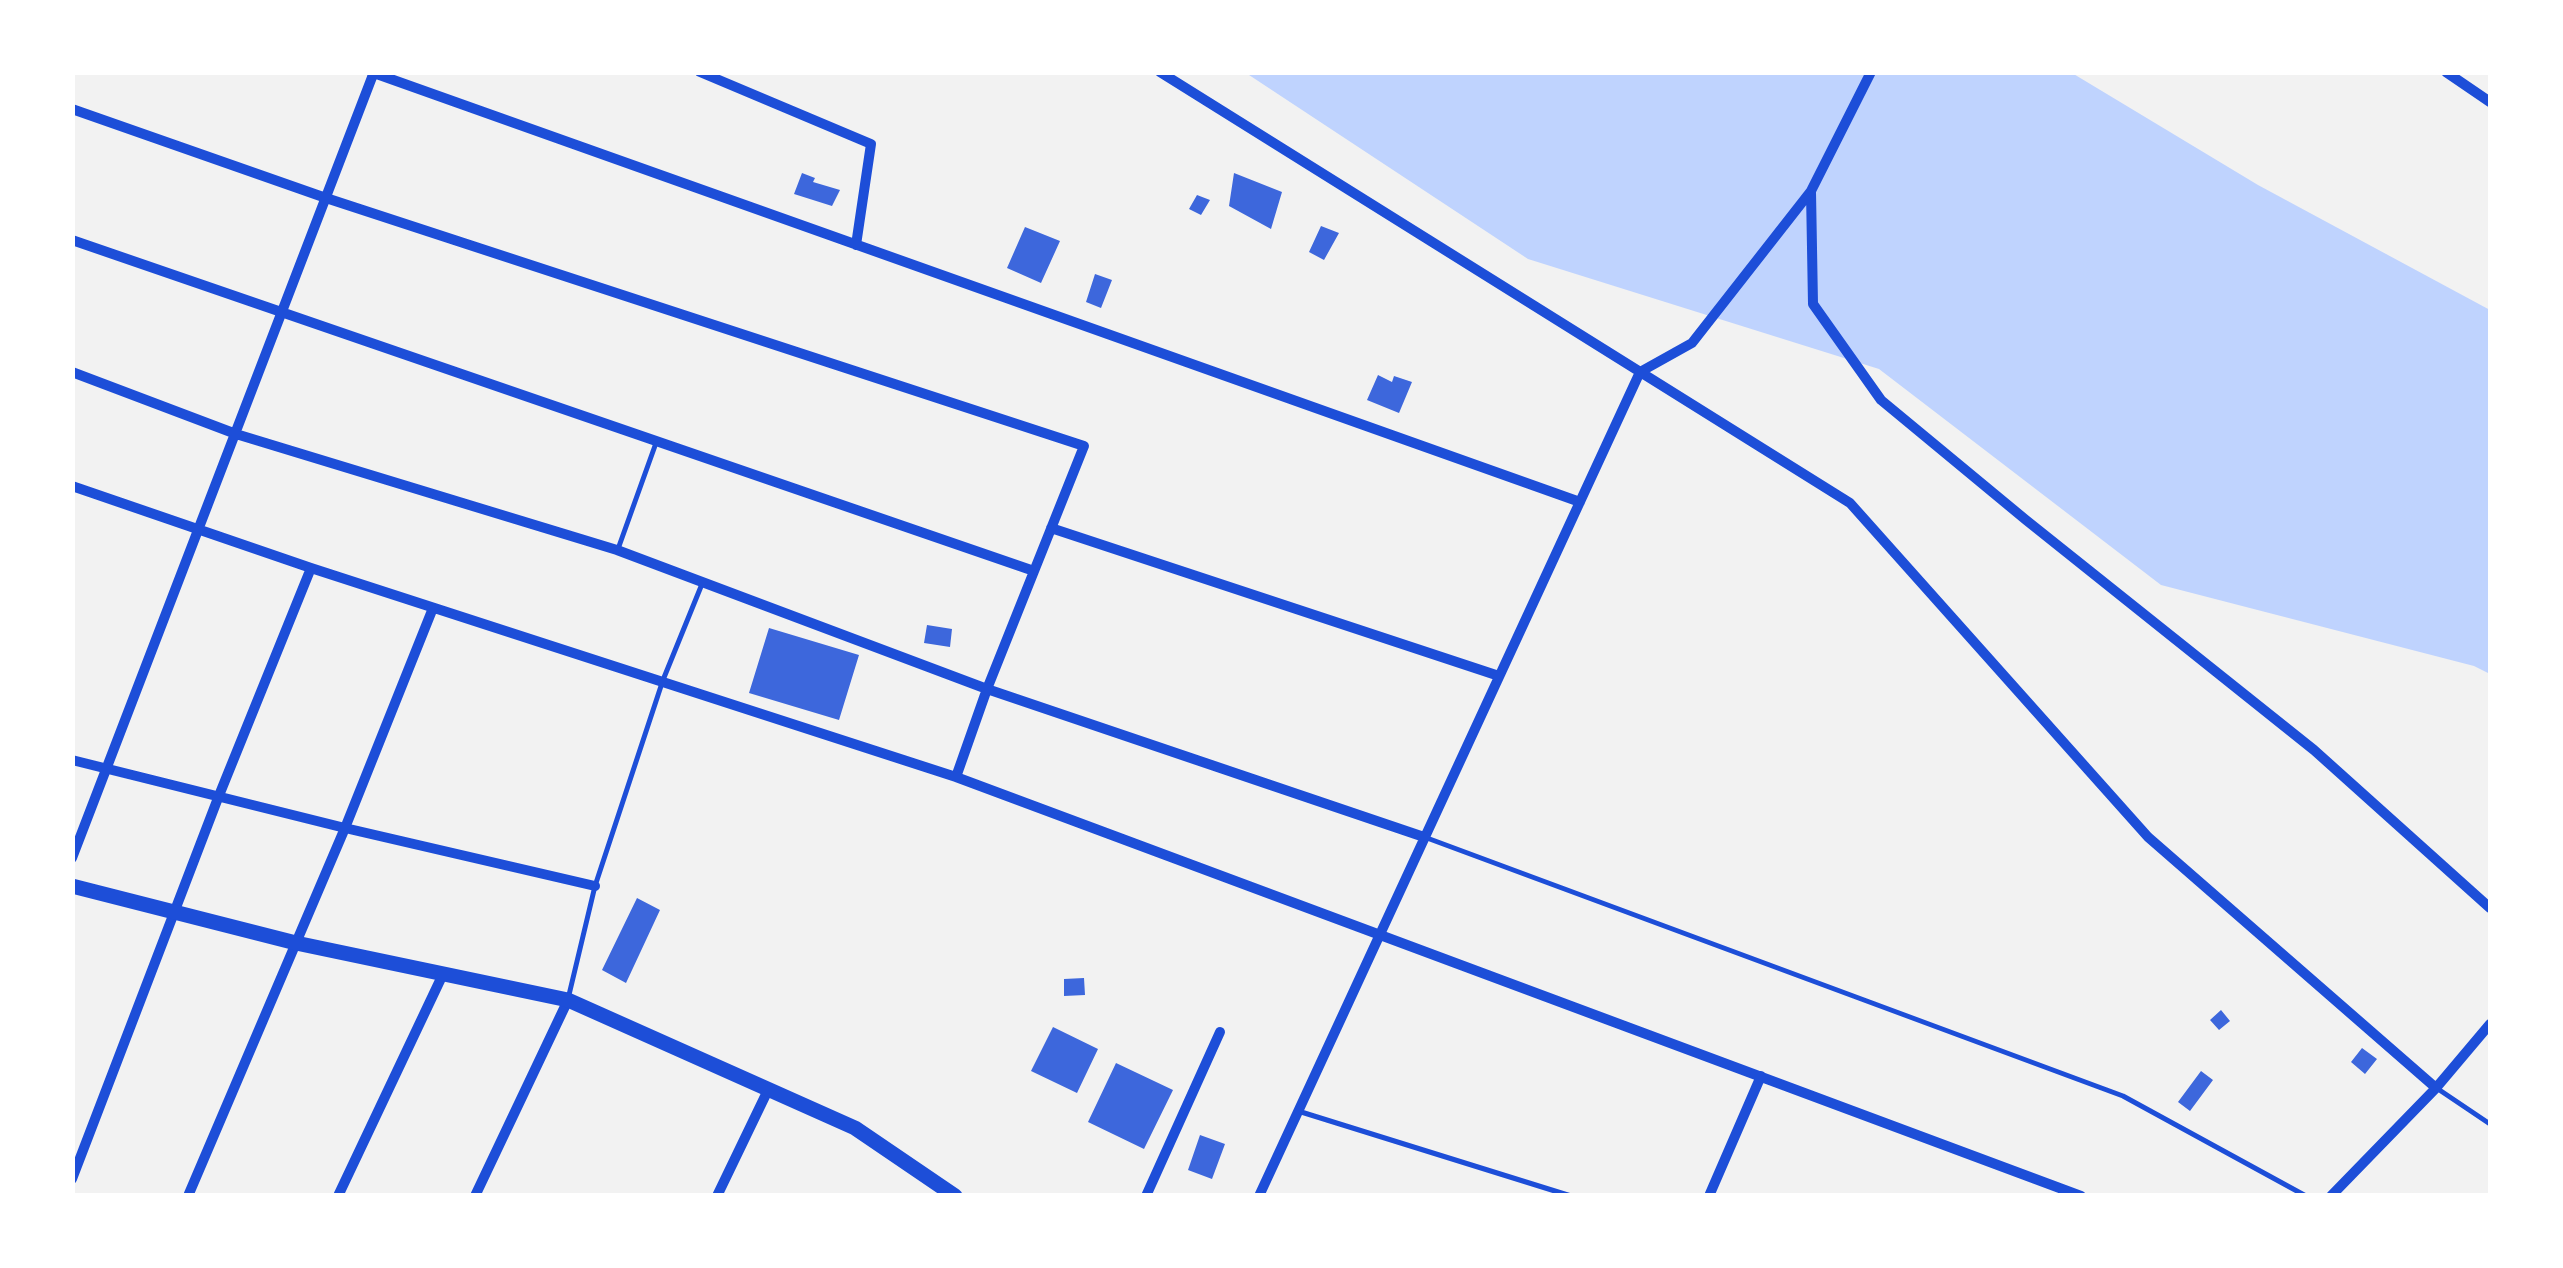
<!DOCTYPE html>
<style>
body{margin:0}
#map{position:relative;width:2563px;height:1268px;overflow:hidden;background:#f2f2f2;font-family:Spectral,serif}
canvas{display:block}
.frame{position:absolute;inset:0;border:75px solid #fff;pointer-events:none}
</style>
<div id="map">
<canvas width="2563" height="1268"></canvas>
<div class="frame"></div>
</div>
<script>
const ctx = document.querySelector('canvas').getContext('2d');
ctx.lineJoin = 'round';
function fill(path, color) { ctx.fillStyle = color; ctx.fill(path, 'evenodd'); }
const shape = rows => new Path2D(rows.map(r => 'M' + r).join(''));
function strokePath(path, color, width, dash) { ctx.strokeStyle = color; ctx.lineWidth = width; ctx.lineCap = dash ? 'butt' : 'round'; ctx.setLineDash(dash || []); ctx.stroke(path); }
const water = shape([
 [1246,73,2072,73,2258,185,2490,310,2490,674,2474,666,2161,585,1879,369,1528,259]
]);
const building = shape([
 [802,173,815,178,813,182,840,190,832,206,794,194],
 [1234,173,1282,192,1271,229,1229,206],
 [1197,195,1210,200,1201,215,1189,209],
 [1321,226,1339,233,1324,260,1309,252],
 [1025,227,1060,241,1041,283,1007,268],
 [1095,274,1112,280,1101,308,1086,302],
 [1378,375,1392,382,1394,376,1412,382,1399,413,1367,400],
 [927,625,952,629,950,647,924,643],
 [769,628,859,655,839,720,749,693],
 [637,898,660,910,626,983,602,970],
 [1084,978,1085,995,1064,996,1064,979],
 [2221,1010,2230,1021,2219,1030,2210,1020],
 [1053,1027,1098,1049,1077,1093,1031,1071],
 [2362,1048,2377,1059,2365,1074,2351,1062],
 [1116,1063,1173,1090,1144,1149,1088,1122],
 [2201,1071,2213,1080,2190,1111,2178,1102],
 [1200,1135,1225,1144,1212,1179,1188,1170]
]);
const service = shape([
 [618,549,656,443],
 [1427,838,2123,1096,2306,1196],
 [568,999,595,886,663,680,702,584],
 [2438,1089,2490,1124],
 [1298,1111,1571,1196]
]);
const minor = shape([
 [371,72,1580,502],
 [700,72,871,144,856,245],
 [1160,72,1850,503,2148,837,2436,1088],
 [2446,72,2490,102],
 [72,109,326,198,1084,446,987,689,956,777],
 [1811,192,1813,304,1881,400,2026,520,2314,750,2490,908],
 [72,240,1034,571],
 [72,372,236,434,617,550,987,689,1424,837],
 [72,486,311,568,956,777,2081,1196],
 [1051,528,1499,676],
 [72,760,345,828,595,886],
 [72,858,374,72],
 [72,1179,218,798,311,568],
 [188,1196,345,828,433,608],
 [338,1196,444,972],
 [475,1196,568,1000],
 [717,1196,769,1088],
 [1146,1196,1220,1032],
 [1259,1196,1640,372,1692,343,1811,191,1871,72],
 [1709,1196,1761,1076],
 [2331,1196,2436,1088,2490,1024]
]);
const primary = shape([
 [72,886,296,943,568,1000,855,1128,955,1196]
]);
fill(water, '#bfd3fe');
fill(building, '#3d67dc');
strokePath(service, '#1d4ed8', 5);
strokePath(minor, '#1d4ed8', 10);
strokePath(primary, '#1d4ed8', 15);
</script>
